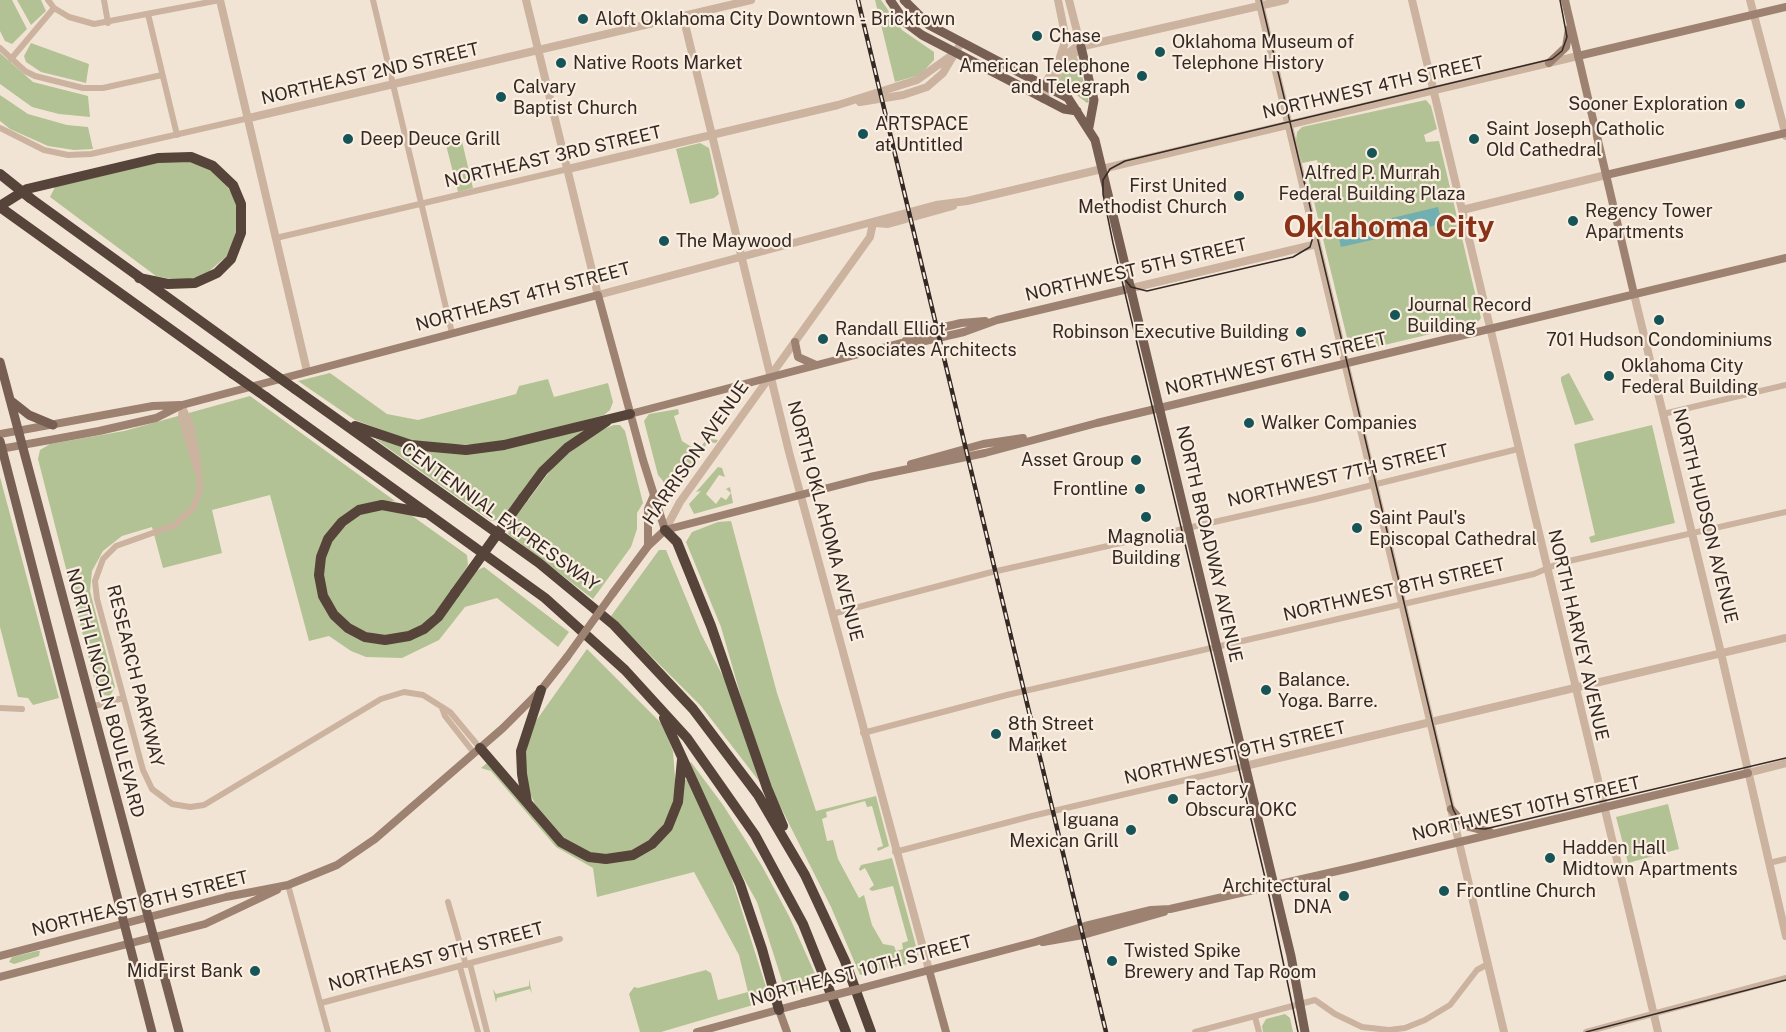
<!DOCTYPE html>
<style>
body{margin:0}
canvas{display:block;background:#f2e4d4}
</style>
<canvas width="1786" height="1032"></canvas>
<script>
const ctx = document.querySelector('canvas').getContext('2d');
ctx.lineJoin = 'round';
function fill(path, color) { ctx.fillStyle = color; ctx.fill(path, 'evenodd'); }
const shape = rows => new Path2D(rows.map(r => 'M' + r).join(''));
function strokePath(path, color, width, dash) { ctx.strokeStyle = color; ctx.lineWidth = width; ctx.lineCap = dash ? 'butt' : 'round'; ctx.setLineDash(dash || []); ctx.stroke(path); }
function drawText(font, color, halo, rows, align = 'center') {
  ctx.font = font + ' "Public Sans",sans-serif'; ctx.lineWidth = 4.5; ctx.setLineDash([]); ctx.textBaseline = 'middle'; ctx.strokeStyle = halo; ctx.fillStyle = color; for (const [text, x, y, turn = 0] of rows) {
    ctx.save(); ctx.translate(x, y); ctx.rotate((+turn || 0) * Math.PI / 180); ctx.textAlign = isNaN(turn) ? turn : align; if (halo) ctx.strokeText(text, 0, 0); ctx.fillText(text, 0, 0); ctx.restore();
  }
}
const green = shape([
 [0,0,12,0,27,29,12,44,5,41,0,31],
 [17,0,41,0,46,11,31,25],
 [875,0,881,0,902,30,934,52,934,60,920,75,895,82],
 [31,43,89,64,86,83,41,72,26,62,24,56],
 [0,53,33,82,88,96,90,117,59,114,32,107,0,84],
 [1077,57,1089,102,1087,103,1058,81,1069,62],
 [0,95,28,114,67,125,88,127,93,149,74,150,48,146,10,129,0,121],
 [1426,100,1431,106,1437,129,1424,135,1426,142,1439,141,1481,318,1477,323,1355,352,1349,346,1307,173,1319,168,1317,160,1302,163,1296,141,1297,132,1302,127],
 [460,133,473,188,458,192,444,137],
 [700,143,709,148,719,194,714,198,690,204,676,149],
 [186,160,207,167,225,182,236,202,239,221,230,253,205,275,182,281,156,276,50,197,55,187,160,162],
 [330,373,387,414,418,420,516,394,519,386,548,379,554,397,608,383,613,402,610,410,604,415,509,441,479,445,418,443,355,420,298,381],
 [1569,373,1594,420,1575,425,1561,381,1561,377],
 [250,396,395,501,365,504,319,549,327,611,385,644,407,641,476,571,484,567,569,632,558,647,497,598,465,607,439,640,402,658,366,657,351,651,329,636,309,641,270,495,212,510,222,553,163,568,152,527,122,536,103,551,92,571,90,591,115,687,110,696,98,694,38,459,40,450,50,444,124,431],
 [678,409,679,414,674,416,682,441,698,451,710,434,711,439,718,440,716,443,708,442,673,493,666,492,663,481,658,475,644,421,649,414],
 [614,425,620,425,625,431,643,503,637,513,637,529,631,547,593,599,508,534,510,524,557,462,598,431],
 [1652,425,1675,523,1591,543,1589,537,1595,535,1574,444],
 [587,430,527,484,502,519,491,521,375,439,426,451],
 [718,467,722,468,725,477,719,475,706,494,716,504,721,497,726,500,731,493,726,489,730,487,733,503,694,514,689,504,701,491,696,492],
 [0,477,59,698,33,705,28,698,18,697,0,627],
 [378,509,404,510,467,555,468,565,439,611,414,631,386,637,359,630,342,618,325,591,323,565,334,535,355,516],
 [731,521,777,693,816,811,876,796,889,846,878,851,877,848,883,846,872,806,867,807,865,801,826,812,827,817,822,819,827,841,833,840,838,859,859,898,864,895,872,925,883,944,894,946,896,951,903,949,902,943,908,941,893,886,872,891,869,889,874,885,865,868,860,871,859,869,861,865,892,858,919,957,916,962,860,975,831,907,771,788,749,725,721,627,686,542,692,532,718,522],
 [659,550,666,550,701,634,728,686,759,781,701,706,611,616],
 [587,649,662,724,673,751,676,792,667,820,651,839,632,851,603,855,585,851,566,840,535,804,529,791,524,754,533,725],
 [691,762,723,805,762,866,789,916,820,985,795,992,784,987,757,902,728,850,689,764],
 [487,763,562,848,586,860,657,845,685,780,688,780,728,867,766,987,764,999,753,1005,661,1032,640,1032,629,994,634,987,638,988,706,970,711,973,718,1000,748,992,739,955,694,872,597,897,593,868,556,847,491,771,481,768],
 [1668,804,1679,849,1628,863,1616,817],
 [37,951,40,951,39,956,14,964,9,962,12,957],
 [529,979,532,994,530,989,497,998,496,1003,493,989,496,994,529,986],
 [1285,1014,1290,1018,1293,1032,1263,1032,1262,1026,1266,1019]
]);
const water = shape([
 [1438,207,1442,224,1341,247,1337,231]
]);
const minor = shape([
 [48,0,54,8,69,17,94,24,220,0],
 [104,0,108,23],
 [373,0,452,333],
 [148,14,177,135],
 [0,48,25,71,35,76,83,88,103,88,162,75],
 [11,59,54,8],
 [0,128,44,150,68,155,91,154,249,118],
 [276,238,568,169],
 [182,405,190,423,198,460,200,490,193,508,175,525,116,546,103,559,95,581,97,599,143,770,152,789,172,804,190,807,204,805,381,699,404,692,423,695,450,712,480,748],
 [182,406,181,417,197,471],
 [1663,414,1786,385],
 [832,614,988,573,1316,499,1518,449],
 [91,707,123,698],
 [0,708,22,709],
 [442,708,445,716,474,753],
 [863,733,1007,695,1534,574,1560,563,1786,512],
 [895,852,1032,816,1245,766],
 [1769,863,1786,859],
 [288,885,328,1032],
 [448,902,466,965],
 [470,964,487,1032],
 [460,967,478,1032],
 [321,1003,560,939],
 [1255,1017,1259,1032],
 [1195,1032,1315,1000,1335,1014,1362,1027,1389,1030,1405,1028,1425,1020,1450,1005,1477,970,1488,964],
 [1586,1032,1786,978]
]);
const tertiary = shape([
 [220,0,307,371],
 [526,0,598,295,936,205,967,201,1578,56],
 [1058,0,1066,39,1060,57],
 [1069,0,1081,47],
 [1259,0,1504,1032],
 [1412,0,1658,1032],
 [1750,0,1786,136],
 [683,16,789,452,929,970],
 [1038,96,1059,60,1075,48,1285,0],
 [1043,99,1062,66,1081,47],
 [860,102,903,95,927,87,943,73,961,43],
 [249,118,751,0],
 [568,169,838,105,917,80,955,53],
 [1462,210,1606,175],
 [875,223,888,224,953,206],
 [1132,288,1317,244],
 [1634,294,1721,653,1786,936],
 [665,530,680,502,870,237,873,223],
 [1245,766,1786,638],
 [1748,773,1786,763]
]);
const secondary = shape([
 [1565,0,1634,294],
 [1578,56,1786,7],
 [1549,63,1566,47,1569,29],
 [1606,175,1786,133],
 [905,341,923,332,961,323,985,321],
 [795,342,798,357,816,365],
 [630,414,901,343,925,341,964,332,997,320,1132,288],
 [0,434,153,406,180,405],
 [0,449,99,431,156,418,182,405,598,295,643,460,665,530],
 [911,464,983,444,1023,438],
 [665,530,870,477,985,453,1097,423,1786,258],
 [648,546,648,509,654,495],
 [613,593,648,546,665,530],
 [1451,809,1466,826,1490,832],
 [1043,942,1083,935,1164,912],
 [0,956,226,897,288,885,337,865,375,839,503,728,541,690,567,657],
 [929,970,946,1032],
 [0,977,205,924,277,890],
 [858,989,1035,942,1085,926,1151,910,1170,909,1355,867,1748,773],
 [779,1010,787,1032],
 [697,1032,803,1003]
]);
const primary = shape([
 [890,0,906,23,922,35,1064,109,1077,111],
 [904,0,929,25,1068,98,1095,140,1291,956,1305,1032],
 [1081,47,1094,100,1089,127],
 [0,362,179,1032],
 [10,400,29,415,53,425],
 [0,441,152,1032]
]);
const motorway = shape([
 [30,198,264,367],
 [0,206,27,189,158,158,191,157,213,166,233,185,241,204,241,233,231,259,217,273,195,283,168,284,139,278],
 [0,207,233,374],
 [295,389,539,563,614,625,693,709,758,795,805,875,845,961,871,1032],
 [266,397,545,598,625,670,687,738,755,835,803,924,846,1032],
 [355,426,411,445,466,450,504,445,630,414],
 [523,498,543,471,567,448,607,421],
 [425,513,382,505,359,510,342,522,328,539,321,557,319,575,323,596,334,615,348,628,365,637,385,640,409,636,424,629,438,617,455,593],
 [665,530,677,542,711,626,767,788,783,826],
 [664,718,740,884,762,949,779,1010],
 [480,748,561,842,589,857,606,859,633,855,652,844,668,827,678,802,682,760],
 [527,802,522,774,521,751,541,690]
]);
const tram = shape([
 [1261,0,1453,809,1458,819,1470,828,1485,829,1786,758],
 [1122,276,1131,287,1147,291,1293,257,1310,247,1315,230],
 [1298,1032,1267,886,1113,243,1103,194,1103,180,1110,169,1125,161,1552,59,1562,51,1567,37,1560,0],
 [1586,1032,1786,980]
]);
const rail = shape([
 [858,0,1106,1032]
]);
const secondaryBridge = shape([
 [567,657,613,593],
 [803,1003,858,989]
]);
const motorwayBridge = shape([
 [0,174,30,198],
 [264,367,295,389],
 [233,374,266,397],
 [455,593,523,498]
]);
const markers = [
 [583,19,6,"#175458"],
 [1037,36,6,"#175458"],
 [1160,52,6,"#175458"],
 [561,63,6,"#175458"],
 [1142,76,6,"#175458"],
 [501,97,6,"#175458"],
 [1740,104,6,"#175458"],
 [863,134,6,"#175458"],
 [348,139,6,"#175458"],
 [1474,139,6,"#175458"],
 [1372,153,6,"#175458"],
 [1239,196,6,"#175458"],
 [1573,221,6,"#175458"],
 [664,241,6,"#175458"],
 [1395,315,6,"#175458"],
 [1659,320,6,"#175458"],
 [1301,332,6,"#175458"],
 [823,339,6,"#175458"],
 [1609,376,6,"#175458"],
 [1249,423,6,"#175458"],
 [1136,460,6,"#175458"],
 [1140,489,6,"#175458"],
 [1146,517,6,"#175458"],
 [1357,528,6,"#175458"],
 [1266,690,6,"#175458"],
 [996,734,6,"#175458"],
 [1173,799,6,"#175458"],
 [1131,830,6,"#175458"],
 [1550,858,6,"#175458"],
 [1444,891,6,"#175458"],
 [1344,896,6,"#175458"],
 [1112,961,6,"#175458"],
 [255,971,6,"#175458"]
];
const poiNames = [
 ["Aloft Oklahoma City Downtown - Bricktown",595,19],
 ["Chase",1049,36],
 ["Oklahoma Museum of",1172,42],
 ["Telephone History",1172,63],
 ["Native Roots Market",573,63],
 ["American Telephone",1130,66,"right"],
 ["and Telegraph",1130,87,"right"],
 ["Calvary",513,87],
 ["Baptist Church",513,108],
 ["Sooner Exploration",1728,104,"right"],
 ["ARTSPACE",875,124],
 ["at Untitled",875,145],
 ["Saint Joseph Catholic",1486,129],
 ["Old Cathedral",1486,150],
 ["Deep Deuce Grill",360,139],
 ["Alfred P. Murrah",1372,173,"center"],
 ["Federal Building Plaza",1372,194,"center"],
 ["First United",1227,186,"right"],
 ["Methodist Church",1227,207,"right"],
 ["Regency Tower",1585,211],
 ["Apartments",1585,232],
 ["The Maywood",676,241],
 ["Journal Record",1407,305],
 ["Building",1407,326],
 ["Randall Elliot",835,329],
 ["Associates Architects",835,350],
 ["Robinson Executive Building",1289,332,"right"],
 ["701 Hudson Condominiums",1659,340,"center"],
 ["Oklahoma City",1621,366],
 ["Federal Building",1621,387],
 ["Walker Companies",1261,423],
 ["Asset Group",1124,460,"right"],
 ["Frontline",1128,489,"right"],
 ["Saint Paul's",1369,518],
 ["Episcopal Cathedral",1369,539],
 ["Magnolia",1146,537,"center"],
 ["Building",1146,558,"center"],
 ["Balance.",1278,680],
 ["Yoga. Barre.",1278,701],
 ["8th Street",1008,724],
 ["Market",1008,745],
 ["Factory",1185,789],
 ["Obscura OKC",1185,810],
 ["Iguana",1119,820,"right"],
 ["Mexican Grill",1119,841,"right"],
 ["Hadden Hall",1562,848],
 ["Midtown Apartments",1562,869],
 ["Architectural",1332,886,"right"],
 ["DNA",1332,907,"right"],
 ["Frontline Church",1456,891],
 ["Twisted Spike",1124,951],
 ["Brewery and Tap Room",1124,972],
 ["MidFirst Bank",243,971,"right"]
];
const streetNames = [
 ["NORTHEAST 2ND STREET",370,74,-13],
 ["NORTHWEST 4TH STREET",1373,88,-13],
 ["NORTHEAST 3RD STREET",553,157,-13],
 ["NORTHWEST 5TH STREET",1136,270,-13],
 ["NORTHEAST 4TH STREET",523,297,-15],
 ["NORTHWEST 6TH STREET",1276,364,-13],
 ["HARRISON AVENUE",696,453,-55],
 ["NORTHWEST 7TH STREET",1338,476,-13],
 ["NORTH HUDSON AVENUE",1705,516,76],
 ["CENTENNIAL EXPRESSWAY",500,517,36],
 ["NORTH OKLAHOMA AVENUE",825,521,75],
 ["NORTH BROADWAY AVENUE",1209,544,77],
 ["NORTHWEST 8TH STREET",1394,590,-13],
 ["NORTH HARVEY AVENUE",1578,635,77],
 ["RESEARCH PARKWAY",135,676,76],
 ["NORTH LINCOLN BOULEVARD",105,693,75],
 ["NORTHWEST 9TH STREET",1235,753,-13],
 ["NORTHWEST 10TH STREET",1526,809,-13],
 ["NORTHEAST 8TH STREET",140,904,-14],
 ["NORTHEAST 9TH STREET",436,957,-15],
 ["NORTHEAST 10TH STREET",861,971,-15]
];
const townNames = [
 ["Oklahoma City",1389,228]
];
fill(green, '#b3c294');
fill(water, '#71afb1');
strokePath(minor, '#cbb3a0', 6);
strokePath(tertiary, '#cbb3a0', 8);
strokePath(secondary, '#9e8271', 8);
strokePath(primary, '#775f53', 9);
strokePath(motorway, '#56433a', 10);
strokePath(tram, '#342924', 1.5);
strokePath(rail, '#342924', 4.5);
strokePath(rail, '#faeee1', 2, [7]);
strokePath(secondaryBridge, '#9e8271', 8);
strokePath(motorwayBridge, '#56433a', 10);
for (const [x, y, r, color] of markers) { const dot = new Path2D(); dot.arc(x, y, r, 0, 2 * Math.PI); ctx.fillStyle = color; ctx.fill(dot); strokePath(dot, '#faeee1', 2); }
drawText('18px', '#342924', '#faeee1', poiNames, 'left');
drawText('18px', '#342924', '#faeee1', streetNames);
drawText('bold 30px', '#893217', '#faeee1', townNames);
</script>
